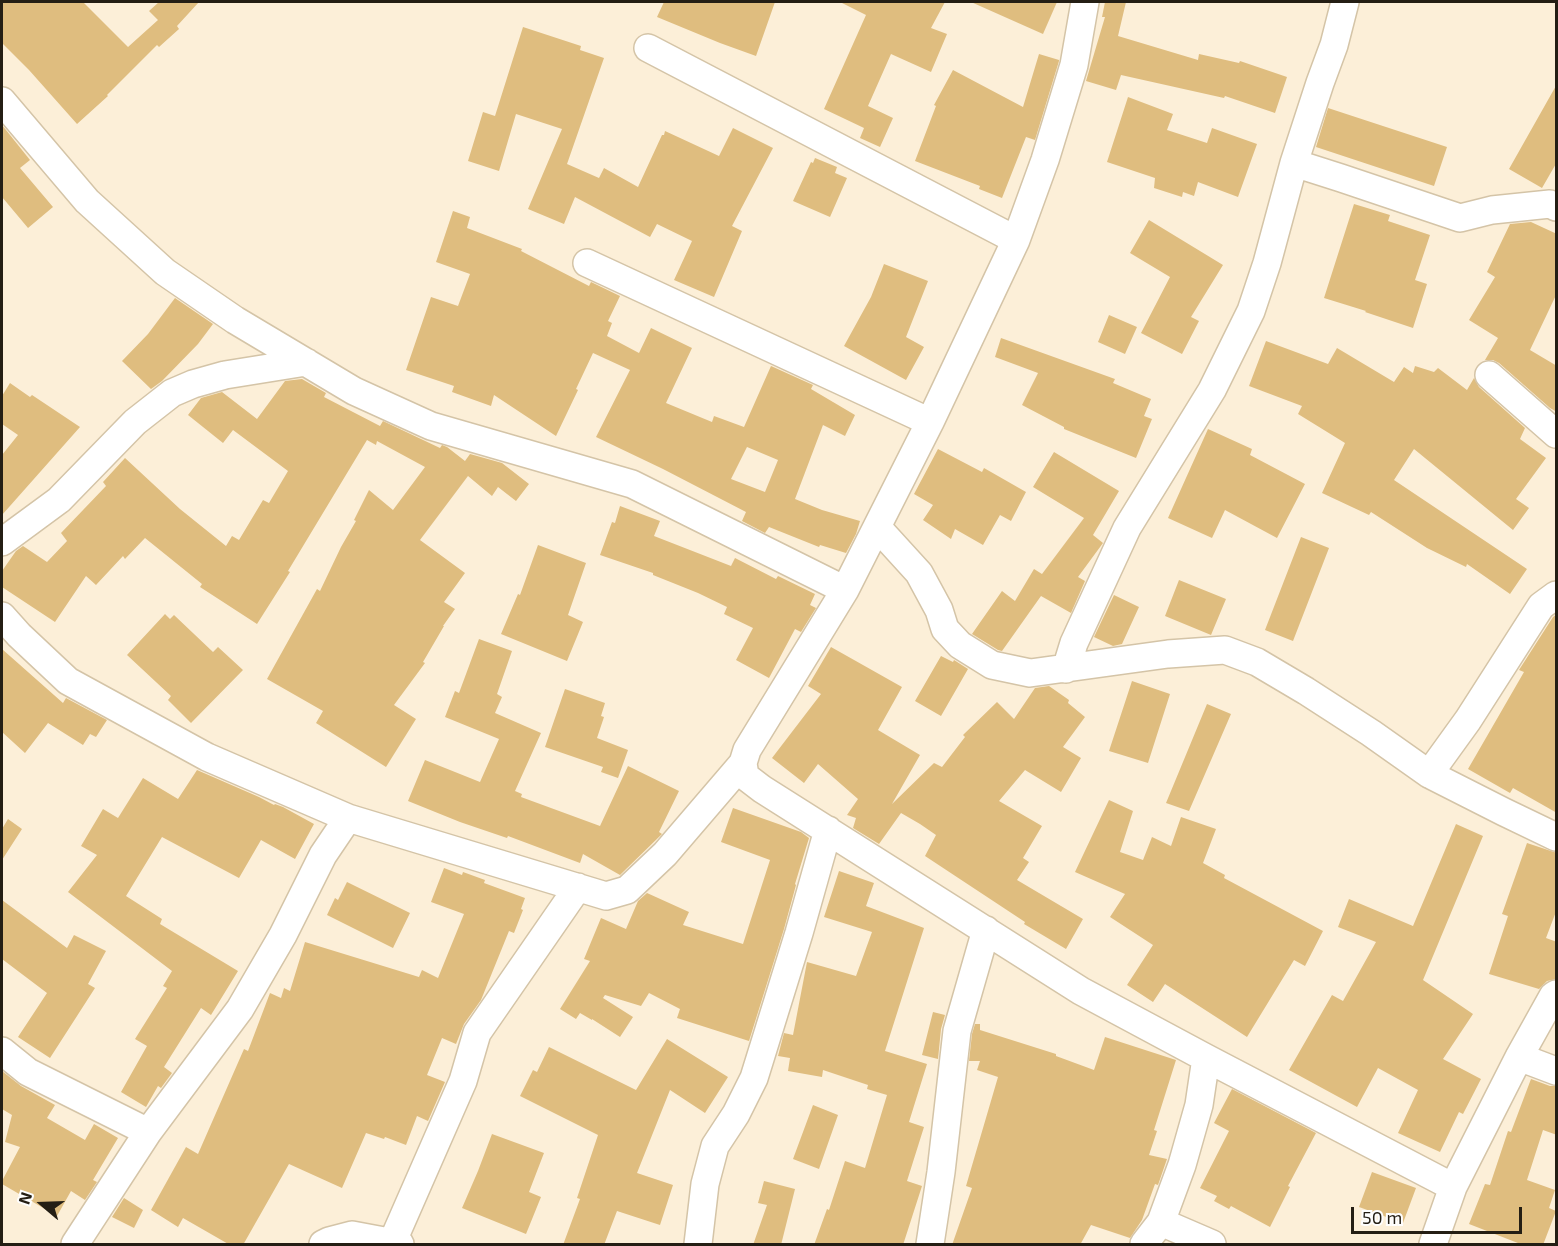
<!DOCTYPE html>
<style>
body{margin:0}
#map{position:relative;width:1558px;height:1246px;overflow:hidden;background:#fcefd8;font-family:"Exo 2",sans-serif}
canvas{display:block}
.frame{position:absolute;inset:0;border:3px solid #241e14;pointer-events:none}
.north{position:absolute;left:12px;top:1174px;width:60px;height:60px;-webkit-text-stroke:4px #fefefe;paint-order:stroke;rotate:289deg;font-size:16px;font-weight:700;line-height:24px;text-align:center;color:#241e14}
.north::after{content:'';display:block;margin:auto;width:21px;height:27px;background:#241e14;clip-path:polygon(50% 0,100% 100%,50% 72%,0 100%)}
.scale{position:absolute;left:1351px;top:1207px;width:171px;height:27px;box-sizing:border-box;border:3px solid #241e14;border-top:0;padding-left:8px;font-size:18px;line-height:21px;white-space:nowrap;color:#241e14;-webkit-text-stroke:4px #fefefe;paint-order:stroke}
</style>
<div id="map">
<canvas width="1558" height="1246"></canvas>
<div class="frame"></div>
<div class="north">N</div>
<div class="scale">50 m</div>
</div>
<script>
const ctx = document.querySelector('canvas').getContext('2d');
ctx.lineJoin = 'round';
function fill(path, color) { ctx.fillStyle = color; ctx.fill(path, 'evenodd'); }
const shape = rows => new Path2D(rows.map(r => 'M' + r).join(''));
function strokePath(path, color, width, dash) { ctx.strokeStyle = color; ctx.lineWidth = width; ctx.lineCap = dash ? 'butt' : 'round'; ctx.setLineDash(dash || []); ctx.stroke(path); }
const building = shape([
 [2,2,83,2,128,47,158,20,149,11,159,2,199,2,177,26,179,29,159,47,157,45,107,95,108,96,77,124,29,70,2,43],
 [664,2,775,2,756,56,720,43,657,17],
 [840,2,945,2,931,28,947,34,931,72,891,54,868,106,893,118,880,147,860,138,864,128,824,109,866,15],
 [971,2,1057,2,1043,34],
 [1105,2,1126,2,1118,36,1198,60,1199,54,1239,63,1240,61,1287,77,1275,113,1225,96,1224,98,1121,75,1116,90,1086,81,1105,17,1102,17],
 [523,27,581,46,580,50,604,58,567,164,599,178,604,168,638,187,662,135,664,135,665,131,719,156,733,128,773,148,732,226,742,231,714,297,674,280,692,241,657,224,650,237,575,197,564,224,528,209,562,129,516,114,499,171,468,161,483,112,495,116],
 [1039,54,1059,60,1059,61,1035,140,1026,137,1002,198,979,189,980,186,915,161,936,106,934,105,953,70,1023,107],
 [1557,84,1557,162,1542,188,1509,169],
 [1128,97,1173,114,1167,130,1207,143,1212,128,1257,144,1238,197,1198,182,1194,196,1183,192,1182,197,1154,188,1155,178,1107,162],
 [1328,108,1447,147,1434,186,1316,147],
 [2,125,30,160,20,168,53,207,28,228,2,197],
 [815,158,837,167,835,173,847,178,830,217,793,201,811,162,813,163],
 [1354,204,1390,215,1388,221,1430,235,1415,280,1427,284,1413,328,1365,312,1366,311,1324,298],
 [453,211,470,217,467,228,522,249,521,251,589,286,591,282,620,296,608,321,612,323,607,336,639,353,651,328,692,348,666,403,712,422,714,416,744,427,771,366,813,385,811,389,855,415,845,436,823,425,795,499,822,510,860,521,856,534,846,553,820,545,819,547,769,527,765,533,742,521,746,512,663,469,596,437,630,370,593,353,576,389,578,390,556,436,494,395,491,406,452,392,454,386,406,370,431,297,458,306,470,274,436,262],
 [747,447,778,460,765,492,731,479],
 [1149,220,1223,265,1191,317,1199,321,1182,354,1141,333,1170,277,1130,253],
 [1531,222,1557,234,1557,293,1530,350,1557,366,1557,412,1550,408,1499,363,1493,360,1485,360,1498,338,1469,320,1495,277,1487,272,1510,224],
 [884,264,928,281,906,337,924,347,906,380,844,346,871,297],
 [175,298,213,324,198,344,162,381,151,389,122,361,148,334],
 [1109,315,1137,327,1125,354,1098,342],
 [1001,338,1115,379,1113,383,1151,399,1144,416,1152,419,1136,458,1064,429,1064,427,1022,405,1038,373,995,357],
 [1266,341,1328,364,1337,348,1394,382,1404,367,1413,373,1415,366,1434,372,1438,368,1467,390,1474,378,1479,387,1525,428,1520,439,1546,458,1516,499,1529,508,1513,530,1414,449,1394,480,1527,569,1510,594,1467,564,1466,567,1427,548,1371,512,1369,515,1322,493,1345,443,1298,414,1302,406,1249,386],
 [302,379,326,393,324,397,380,426,383,421,440,448,442,445,447,447,465,461,470,454,502,463,529,484,516,501,498,487,492,496,468,476,420,540,465,573,444,602,455,609,443,626,444,626,423,662,425,663,394,705,416,719,386,767,316,723,323,711,267,679,317,589,320,591,341,547,356,521,354,520,369,490,393,510,425,467,377,441,376,445,367,440,288,571,290,572,257,624,200,587,202,584,145,538,125,559,123,556,96,585,86,576,55,622,2,587,2,571,16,551,23,546,47,562,67,541,61,533,106,486,103,482,125,458,180,509,226,546,232,536,239,540,263,500,269,503,288,471,233,430,223,443,188,415,201,398,222,392,257,419,285,381],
 [10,383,30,397,32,395,80,427,2,515,2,455,18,435,2,424,2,396],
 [1208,429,1252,449,1250,455,1305,484,1277,538,1225,510,1212,538,1168,518],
 [938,449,982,472,984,468,1026,492,1011,521,1000,515,983,545,955,529,951,539,923,520,933,505,914,494],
 [1054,452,1119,491,1093,535,1103,543,1078,577,1085,581,1071,613,1041,596,1002,651,998,650,972,634,1002,591,1015,601,1034,569,1042,574,1084,518,1033,487],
 [620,506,660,521,654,536,731,566,735,558,776,579,778,576,815,594,810,605,816,608,801,632,795,629,769,678,736,660,753,628,724,614,727,607,698,593,653,575,653,573,600,555,612,522,615,523],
 [1301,537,1329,548,1293,641,1265,630],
 [538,545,586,563,568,615,583,622,567,661,501,634,518,594,520,595],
 [1179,580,1226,599,1211,635,1165,616],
 [1114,595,1139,607,1122,644,1113,646,1094,637],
 [165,614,170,619,174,615,213,652,218,647,243,670,191,723,168,700,171,696,127,655],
 [1557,614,1557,813,1513,788,1510,793,1468,769,1524,672,1519,670,1553,617],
 [479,639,512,651,497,694,502,697,495,713,541,733,515,791,522,794,521,797,600,826,628,766,679,791,659,832,662,834,620,875,583,854,580,863,508,836,507,838,460,822,408,801,425,760,480,782,499,739,445,717,455,691,459,693],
 [831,647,902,687,878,730,920,755,892,804,934,763,942,767,965,737,963,735,997,702,1014,719,1035,688,1049,686,1069,700,1068,703,1085,717,1063,747,1081,758,1061,792,1025,770,999,801,1042,826,1023,858,1029,862,1017,880,1083,919,1066,949,1024,924,1025,922,925,856,936,835,920,824,901,813,879,844,853,828,856,818,847,815,858,799,818,764,804,783,772,758,821,694,808,686],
 [2,649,63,703,66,698,107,720,96,737,90,734,83,745,48,723,25,753,2,732],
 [941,656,953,662,954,660,968,669,941,716,915,701],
 [1132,681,1170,694,1148,763,1109,751],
 [565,689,605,703,601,716,604,717,597,738,628,750,618,778,601,772,603,767,545,747],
 [1207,704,1231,714,1189,811,1166,803],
 [197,770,259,797,274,805,275,804,283,807,314,824,295,859,261,840,239,878,162,837,126,896,162,919,160,924,238,971,211,1015,201,1008,164,1067,172,1073,161,1088,158,1086,146,1107,121,1092,147,1046,135,1039,167,988,163,986,172,971,68,892,97,855,81,846,103,809,118,818,143,778,178,799],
 [1109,800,1133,811,1120,852,1143,860,1152,837,1171,846,1181,817,1216,829,1203,863,1225,875,1224,878,1323,931,1305,966,1294,960,1247,1037,1165,984,1153,1002,1127,985,1153,945,1110,917,1125,894,1075,872],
 [733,808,801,832,809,838,795,884,796,885,784,929,749,1041,677,1018,680,1009,649,993,641,1006,605,995,603,998,633,1017,620,1037,592,1019,592,1020,580,1013,576,1019,560,1009,590,961,584,959,601,918,626,929,638,901,647,893,689,912,683,925,743,944,770,860,721,842],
 [8,819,22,829,2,860,2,829],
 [1456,824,1483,836,1423,980,1473,1014,1443,1059,1481,1079,1463,1114,1459,1112,1440,1152,1398,1133,1418,1090,1378,1068,1357,1107,1289,1070,1332,995,1343,1001,1376,942,1338,927,1349,899,1413,926],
 [1527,843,1557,853,1557,909,1546,938,1557,942,1557,979,1547,981,1539,989,1489,974,1508,916,1502,914],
 [444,868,462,875,463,872,485,880,484,883,525,898,521,909,523,910,514,933,509,931,481,1000,464,1024,456,1044,442,1038,427,1075,445,1082,428,1121,417,1116,406,1145,385,1137,384,1139,366,1133,342,1188,289,1164,243,1245,230,1245,183,1218,178,1227,151,1210,186,1147,198,1154,244,1049,248,1051,270,993,281,998,284,988,290,991,305,942,419,977,422,970,438,978,464,914,431,902],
 [839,871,874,883,866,906,924,928,885,1051,927,1064,909,1122,924,1127,907,1181,922,1186,903,1245,814,1245,827,1209,829,1210,845,1161,865,1168,887,1095,867,1089,868,1085,823,1070,822,1077,788,1071,790,1058,778,1056,784,1033,793,1035,807,962,856,976,872,932,824,917],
 [347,882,410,913,393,948,327,915,335,898,338,900],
 [2,900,67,948,74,935,106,951,88,984,95,988,50,1058,18,1037,47,993,2,959],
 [933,1012,945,1015,941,1029,938,1059,922,1055],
 [975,1024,980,1024,980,1030,1056,1054,1056,1056,1094,1070,1105,1037,1176,1060,1154,1130,1157,1131,1149,1155,1167,1159,1158,1185,1155,1184,1142,1220,1130,1238,1091,1225,1080,1245,952,1245,972,1188,966,1186,998,1077,977,1070,980,1061,969,1061,972,1034],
 [667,1039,728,1077,705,1113,670,1090,637,1173,673,1185,660,1225,617,1211,604,1245,563,1245,580,1199,577,1198,598,1135,520,1096,533,1070,537,1072,549,1047,636,1090],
 [2,1071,21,1086,55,1105,47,1118,85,1140,94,1124,118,1138,93,1180,97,1182,85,1200,71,1191,57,1216,2,1184,2,1181,20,1147,5,1142,12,1115,2,1109],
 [1531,1079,1550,1086,1557,1086,1557,1135,1543,1130,1527,1180,1555,1190,1549,1208,1556,1211,1543,1245,1523,1245,1469,1224,1485,1184,1490,1185,1508,1131,1511,1132],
 [1232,1089,1316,1133,1288,1186,1290,1187,1270,1227,1231,1206,1229,1209,1214,1201,1217,1196,1200,1188,1229,1131,1214,1123],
 [813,1105,838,1115,819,1169,793,1159],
 [492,1134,544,1153,529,1192,541,1197,526,1234,462,1208,478,1171],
 [1372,1172,1416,1188,1403,1223,1359,1207],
 [764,1181,795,1189,781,1245,753,1245,767,1205,758,1203],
 [124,1198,143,1210,134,1228,112,1217]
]);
const minor = shape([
 [1085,2,1074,65,1045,160,1016,240,930,422,845,590,747,750,743,763,745,776,762,789,1081,991,1206,1058,1453,1187],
 [648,48,1016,240],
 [2,101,87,201,165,272,235,320,354,391,431,426,632,484,845,590],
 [1294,163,1341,178,1460,218,1492,210,1550,204,1556,207],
 [587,263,930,422],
 [1489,375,1556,434],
 [878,528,919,573,939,610,945,629,960,645,992,665,1030,673,1168,654,1225,650,1257,662,1306,691,1371,733,1429,774,1504,812,1556,837],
 [2,542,59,500,135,422,172,393,193,384,225,375,306,362],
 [2,616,19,635,68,681,207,757,348,818,606,896,627,890,665,854,743,763],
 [1066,669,1074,643,1127,528,1212,390,1251,311,1267,263,1294,163,1320,83,1334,45,1345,2],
 [1429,774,1468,720,1541,606,1556,595],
 [2,1051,28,1072,148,1132],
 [1519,1057,1556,1071],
 [1161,1222,1212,1244],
 [392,1243,463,1081,477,1033,578,887],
 [75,1244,148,1132,240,1009,283,935,323,855,348,818],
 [323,1244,329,1241,352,1235,400,1244],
 [698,1244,705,1184,715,1146,736,1114,754,1078,799,933,828,830],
 [930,1244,941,1172,957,1031,986,930],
 [1144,1244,1161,1222,1182,1165,1199,1105,1206,1058],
 [1433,1244,1453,1187,1519,1057,1553,996,1556,994]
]);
fill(building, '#dfbd7f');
strokePath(minor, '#d4c4a7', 30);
strokePath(minor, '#fff', 27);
</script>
